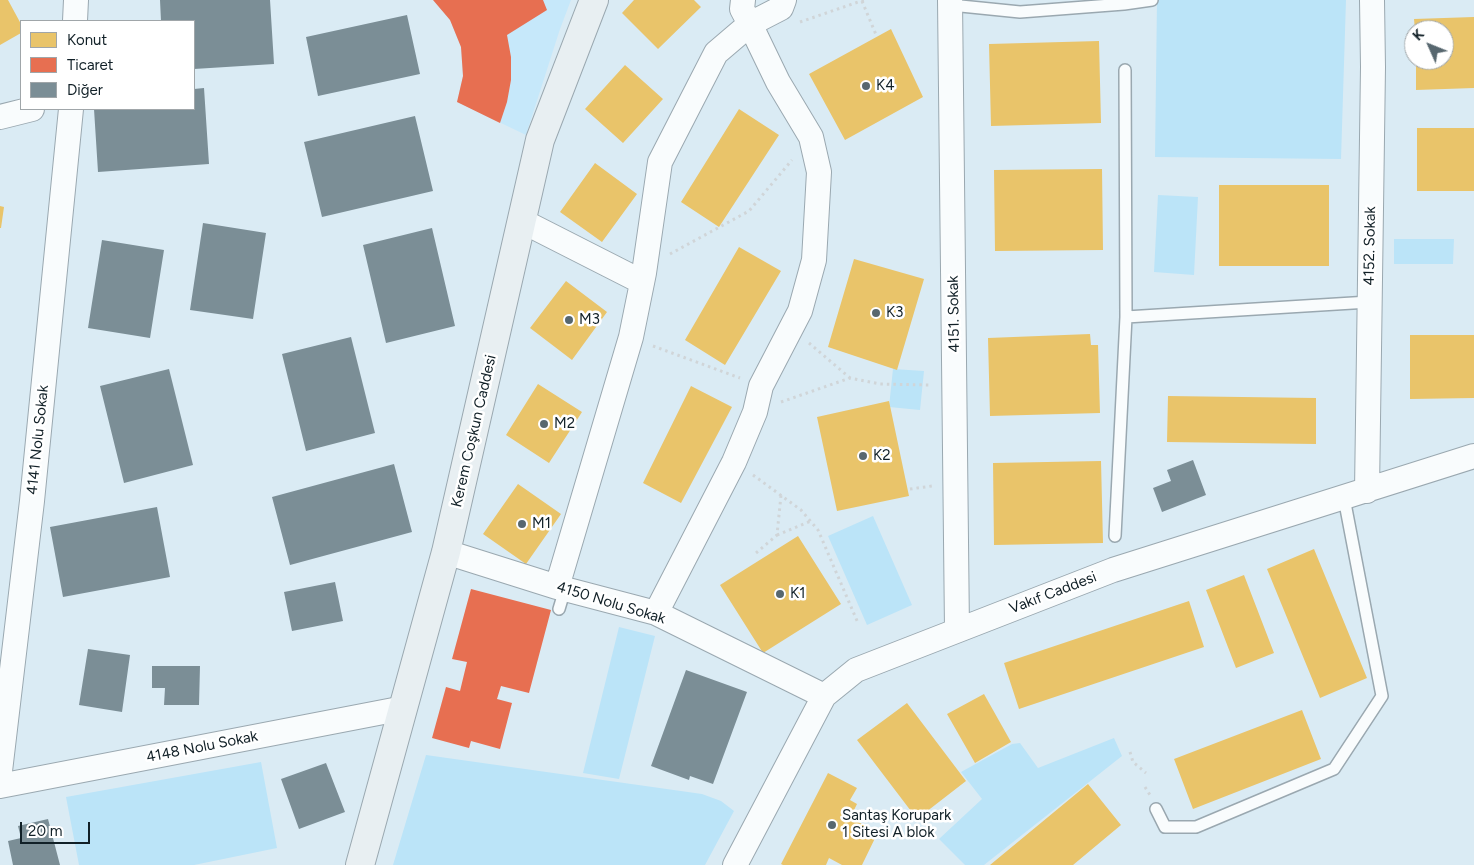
<!DOCTYPE html>
<meta charset="utf-8">
<style>
body{margin:0}
#map{position:relative;width:1474px;height:865px;overflow:hidden;background:#daebf4;font-family:Figtree,sans-serif}
canvas{display:block}
.legend{position:absolute;left:20px;top:20px;width:175px;height:90px;box-sizing:border-box;background:#fff;border:1px solid #a0a6a9;margin:0;padding:6px 9px;list-style:none;font-size:15px;color:#112027}
.legend li{display:flex;align-items:center;gap:10px;height:25px}
.legend b{width:25px;border:1px solid #a0a6a9}
.north{position:absolute;left:1404px;top:20px;width:50px;height:50px;box-sizing:border-box;background:#fff;border:1px solid #a0a6a9;border-radius:50%;rotate:314deg;font-size:14px;font-weight:700;line-height:20px;text-align:center;color:#112027}
.north::after{content:'';display:block;margin:auto;width:18px;height:22px;background:#57676f;clip-path:polygon(50% 0,100% 100%,50% 72%,0 100%)}
.scale{position:absolute;left:20px;top:822px;width:70px;height:22px;box-sizing:border-box;border:2px solid #112027;border-top:0;padding-left:6px;font-size:15px;line-height:18px;white-space:nowrap;color:#112027;-webkit-text-stroke:4px #fff;paint-order:stroke}
</style>
<div id="map">
<canvas width="1474" height="865"></canvas>
<ul class="legend">
<li><b style="height:14px;background:#e9c46a"></b>Konut</li>
<li><b style="height:14px;background:#e76f51"></b>Ticaret</li>
<li><b style="height:14px;background:#7b8e96"></b>Diğer</li>
</ul>
<div class="north">K</div>
<div class="scale">20 m</div>
</div>
<script>
const ctx = document.querySelector('canvas').getContext('2d');
ctx.lineJoin = 'round';
function fill(path, color) { ctx.fillStyle = color; ctx.fill(path, 'evenodd'); }
const shape = rows => new Path2D(rows.map(r => 'M' + r).join(''));
function strokePath(path, color, width, dash) { ctx.strokeStyle = color; ctx.lineWidth = width; ctx.lineCap = dash ? 'butt' : 'round'; ctx.setLineDash(dash || []); ctx.stroke(path); }
function drawText(font, color, halo, rows, align = 'center') {
  ctx.font = font + ' Figtree,sans-serif'; ctx.lineWidth = 5; ctx.setLineDash([]); ctx.textBaseline = 'middle'; ctx.strokeStyle = halo; ctx.fillStyle = color; for (const [text, x, y, turn = 0] of rows) {
    ctx.save(); ctx.translate(x, y); ctx.rotate((+turn || 0) * Math.PI / 180); ctx.textAlign = isNaN(turn) ? turn : align; if (halo) ctx.strokeText(text, 0, 0); ctx.fillText(text, 0, 0); ctx.restore();
  }
}
const built = shape([
 [433,0,571,0,560,29,526,135,457,102,463,76,461,47,450,20]
]);
const green = shape([
 [1157,0,1346,0,1341,159,1155,157],
 [1158,195,1198,197,1194,275,1154,272],
 [1394,239,1454,239,1453,264,1394,264],
 [893,369,924,371,920,410,889,407],
 [873,516,912,605,867,625,828,536],
 [619,627,655,636,619,779,583,773],
 [1114,738,1122,756,984,865,965,865,939,839,982,799,961,772,1012,744,1020,743,1038,768],
 [426,755,702,794,721,801,734,811,705,865,393,865],
 [261,762,277,848,194,865,79,865,66,797]
]);
const homes = shape([
 [0,0,8,0,21,24,21,33,0,45],
 [634,0,694,0,701,7,658,49,622,13],
 [1474,17,1474,88,1416,90,1416,60,1444,60,1444,30,1415,30,1414,19],
 [891,29,923,97,845,140,809,74],
 [1099,41,1101,123,991,126,989,44],
 [625,65,663,99,623,143,585,109],
 [739,109,779,135,719,227,681,202],
 [1417,128,1474,128,1474,191,1417,191],
 [595,163,637,194,602,242,560,212],
 [1102,169,1103,250,995,251,994,170],
 [1219,185,1329,185,1329,266,1219,266],
 [0,206,4,207,1,228,0,228],
 [739,247,781,271,725,365,685,340],
 [854,259,924,279,897,370,828,347],
 [566,281,607,312,572,360,530,328],
 [1090,334,1091,345,1098,345,1100,413,990,416,988,338],
 [1410,335,1474,335,1474,398,1410,399],
 [538,384,582,412,549,463,506,435],
 [691,386,732,407,681,503,643,483],
 [1168,396,1316,398,1316,444,1167,442],
 [889,401,909,496,837,511,817,417],
 [1101,461,1103,543,994,545,993,463],
 [518,484,561,514,526,564,483,534],
 [798,536,841,604,763,653,720,585],
 [1314,549,1367,678,1320,698,1267,569],
 [1244,575,1274,653,1236,668,1206,590],
 [1189,601,1204,647,1019,709,1004,663],
 [984,694,1011,742,975,763,947,714],
 [907,703,966,781,917,819,857,740],
 [1302,710,1321,759,1193,809,1174,759],
 [828,773,857,788,850,800,857,804,850,818,878,832,862,865,842,865,829,858,826,865,783,865,781,864],
 [1088,784,1121,825,1073,865,990,865]
]);
const shops = shape([
 [433,0,543,0,547,10,507,35,511,57,511,80,507,102,500,123,457,102,463,76,461,47,450,20],
 [471,589,551,610,529,693,501,686,497,699,512,703,500,749,471,741,469,748,432,738,446,687,460,691,467,662,452,659]
]);
const building = shape([
 [160,0,270,0,274,64,194,69,194,21,161,21],
 [407,15,420,74,318,96,306,37],
 [204,88,209,164,98,172,94,109,194,109,194,89],
 [415,116,433,191,322,217,304,142],
 [203,223,266,233,253,319,190,310],
 [432,228,455,326,386,343,363,245],
 [102,240,164,250,150,338,88,328],
 [351,337,375,433,306,451,282,354],
 [169,369,193,465,124,483,100,386],
 [1193,460,1206,495,1162,512,1153,488,1171,481,1167,470],
 [394,464,412,532,290,565,272,497],
 [157,507,170,577,63,597,50,527],
 [335,582,343,621,292,631,284,592],
 [88,649,130,655,122,712,79,705],
 [152,666,200,666,199,705,164,705,165,688,152,688],
 [686,670,747,692,713,784,690,776,689,780,651,766],
 [326,763,345,812,299,829,281,779],
 [48,819,60,865,13,865,8,841,21,838,18,826]
]);
const path = shape([
 [862,1,877,37],
 [800,22,864,0],
 [670,254,749,211,792,160],
 [809,343,850,378],
 [653,346,740,378],
 [781,402,850,378,880,384,930,385],
 [753,475,801,510,818,530,858,623],
 [910,489,932,486],
 [777,535,811,521],
 [756,553,777,535,781,495],
 [1130,752,1133,762,1146,773],
 [1145,787,1150,795]
]);
const lane = shape([
 [951,5,1020,12,1124,4,1152,0],
 [1126,317,1369,302],
 [1115,536,1126,317,1125,70],
 [559,609,565,589],
 [1156,809,1165,827,1196,827,1334,769,1382,696,1344,498]
]);
const street = shape([
 [743,0,742,9,750,24,781,8,784,0],
 [950,0,957,629],
 [75,21,76,0],
 [0,117,32,109],
 [522,221,642,282],
 [1367,491,1373,67,1372,0],
 [446,552,557,587,656,613,824,696],
 [557,587,631,337,644,273,660,162,716,53,750,24,778,82,811,137,819,172,814,260,800,311,761,386,755,412,734,462,656,613],
 [0,771,32,501,71,109],
 [0,786,404,708],
 [735,865,824,696,856,670,1113,570,1474,456]
]);
const secondary = shape([
 [360,865,446,552,540,140,594,0]
]);
const markers = [
 [866,86,5,"#57676f"],
 [876,313,5,"#57676f"],
 [569,320,5,"#57676f"],
 [544,424,5,"#57676f"],
 [863,456,5,"#57676f"],
 [522,524,5,"#57676f"],
 [780,594,5,"#57676f"],
 [832,825,5,"#57676f"]
];
const poiNames = [
 ["K4",876,86],
 ["K3",886,313],
 ["M3",579,320],
 ["M2",554,424],
 ["K2",873,456],
 ["M1",532,524],
 ["K1",790,594],
 ["Santaş Korupark",842,816],
 ["1 Sitesi A blok",842,833]
];
const streetNames = [
 ["4152. Sokak",1370,246,-89],
 ["4151. Sokak",954,314,-91],
 ["Kerem Coşkun Caddesi",474,431,-77],
 ["4141 Nolu Sokak",38,440,-84],
 ["Vakıf Caddesi",1053,593,-21],
 ["4150 Nolu Sokak",611,603,17],
 ["4148 Nolu Sokak",202,747,-11]
];
fill(built, '#c6e8fa');
fill(green, '#bbe4f8');
fill(homes, '#e9c46a');
fill(shops, '#e76f51');
fill(building, '#7b8e96');
strokePath(lane, '#9aa8b0', 14);
strokePath(street, '#9aa8b0', 26);
strokePath(secondary, '#9aa8b0', 30);
strokePath(path, '#d0d5d8', 3, [2.5, 4]);
strokePath(lane, '#f9fcfd', 11);
strokePath(street, '#f9fcfd', 24);
strokePath(secondary, '#e8eff2', 28);
for (const [x, y, r, color] of markers) { const dot = new Path2D(); dot.arc(x, y, r, 0, 2 * Math.PI); ctx.fillStyle = color; ctx.fill(dot); strokePath(dot, '#fff', 2); }
drawText('15px', '#112027', '#fff', poiNames, 'left');
drawText('15px', '#112027', '#fff', streetNames);
</script>
